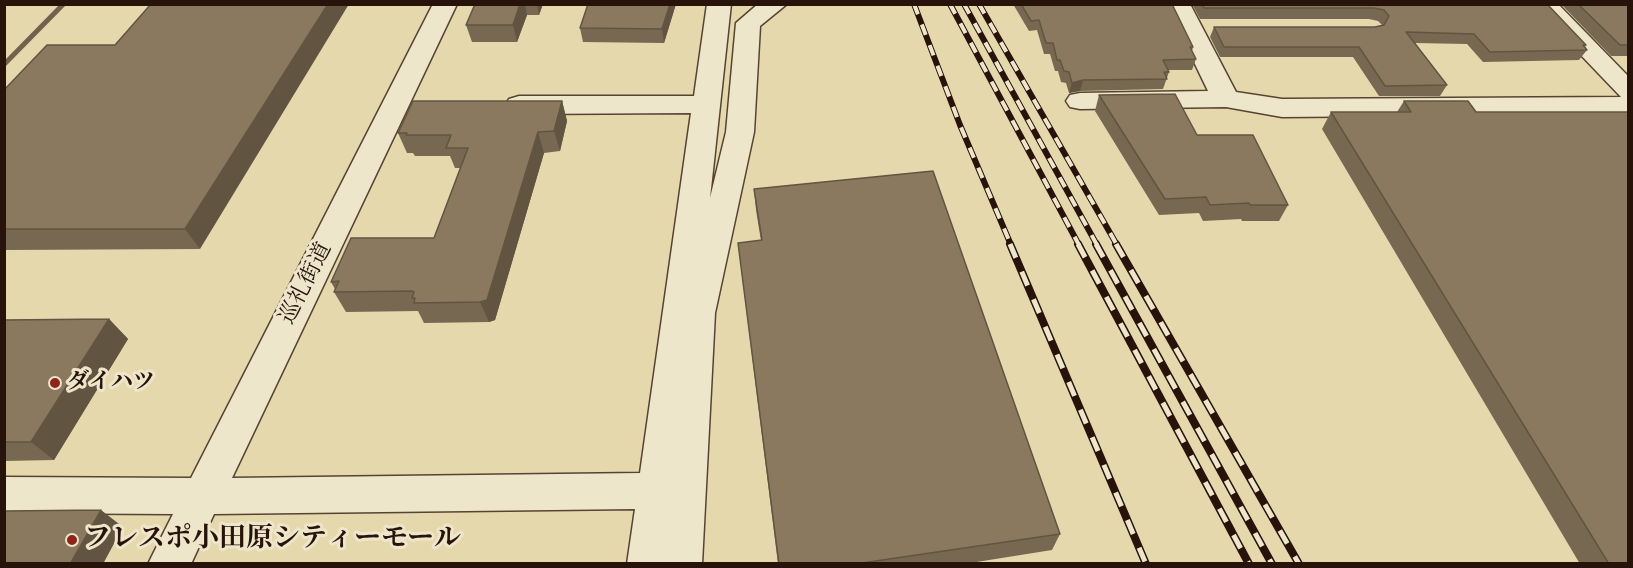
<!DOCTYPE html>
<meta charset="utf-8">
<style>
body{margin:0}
#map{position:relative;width:1633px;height:568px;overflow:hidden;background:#e5d8ad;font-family:"IM FELL English",serif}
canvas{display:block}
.frame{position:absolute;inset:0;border:6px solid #27130a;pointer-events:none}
</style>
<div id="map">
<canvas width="1633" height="568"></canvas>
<div class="frame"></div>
</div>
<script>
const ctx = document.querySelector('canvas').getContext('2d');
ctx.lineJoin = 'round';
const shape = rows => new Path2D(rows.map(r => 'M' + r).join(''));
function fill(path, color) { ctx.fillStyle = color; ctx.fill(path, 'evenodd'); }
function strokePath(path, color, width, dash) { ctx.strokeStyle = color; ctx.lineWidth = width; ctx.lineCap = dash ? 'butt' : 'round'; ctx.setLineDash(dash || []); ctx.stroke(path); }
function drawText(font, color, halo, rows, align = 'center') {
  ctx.font = font + ' "IM FELL English","Noto Serif JP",serif'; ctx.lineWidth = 6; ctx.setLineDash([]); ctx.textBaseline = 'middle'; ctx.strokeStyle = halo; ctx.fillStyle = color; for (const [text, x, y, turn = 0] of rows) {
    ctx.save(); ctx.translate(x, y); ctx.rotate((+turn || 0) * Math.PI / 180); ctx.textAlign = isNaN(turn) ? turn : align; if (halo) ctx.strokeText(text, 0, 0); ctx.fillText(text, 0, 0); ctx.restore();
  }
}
const stream = shape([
 [60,4,67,4,4,68,4,61,60,4]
]);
const minor = shape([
 [433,4,457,4,232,478,640,473,691,113,519,114,509,111,505,105,509,99,519,96,694,96,707,4,731,4,710,198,726,132,736,23,758,4,787,4,760,26,754,132,715,313,702,564,627,564,635,509,214,514,191,564,148,564,173,514,4,513,4,477,191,478,433,4],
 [1166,4,1190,4,1236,92,1282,99,1621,97,1532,4,1558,4,1628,76,1628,114,1282,117,1226,107,1080,109,1070,107,1066,101,1070,95,1080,93,1208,91,1166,4]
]);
const railFar1 = shape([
 [914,4,960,125,1011,245],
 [950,4,1079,245],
 [964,4,1097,245],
 [979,4,1117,245]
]);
const rail = shape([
 [1010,244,1146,564],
 [1078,244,1249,564],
 [1096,244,1272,564],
 [1116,244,1299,564]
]);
const wall = shape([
 [475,4,543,4,539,15,527,15,517,42,472,42,466,25],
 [676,4,664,43,583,42,580,28],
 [1013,4,1172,4,1193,47,1192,51,1196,59,1192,70,1168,70,1169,72,1163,89,1080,91,1069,93,1066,83,1061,82,1058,71,1055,71,1050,54,1044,54,1037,30,1029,31],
 [1192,4,1547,4,1586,45,1585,47,1587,50,1579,60,1483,62,1467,44,1415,43,1447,85,1440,96,1379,96,1353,57,1220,57,1210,37,1214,27,1375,27,1382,25,1378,21,1369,19,1200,19],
 [1561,4,1629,4,1629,56,1611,56],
 [115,45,200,249,4,250,4,90],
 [1099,95,1197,135,1288,205,1279,221,1242,221,1241,219,1203,221,1199,213,1159,215,1095,111],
 [562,101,567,121,560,151,544,153,495,320,489,322,424,323,418,311,346,312,334,292,335,289,331,282,434,238,460,168,455,168,450,156,415,156,413,153,407,153,398,133],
 [1404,101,1468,101,1629,564,1580,564,1322,129,1331,112,1397,112],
 [754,189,1060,534,1052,550,964,564,778,564,738,243,761,241,756,210],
 [109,319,128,339,54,460,4,461,4,320]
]);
const shadedWall = shape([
 [328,4,349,4,200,249,185,229],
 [520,4,525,4,527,15,517,42,513,25],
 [537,4,543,4,539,15],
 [670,4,676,4,664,43,662,29],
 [1083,80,1080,91,1069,93,1072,83],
 [562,101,567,121,560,151,554,131],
 [538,132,544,153,495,320,489,322,480,302],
 [109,319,128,339,54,460,31,442],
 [101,510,123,527,103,564,70,564]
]);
const building = shape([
 [151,4,328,4,185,229,4,229,4,90,47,45,115,45,151,4],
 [475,4,520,4,513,25,466,25,475,4],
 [588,4,670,4,662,29,580,28,588,4],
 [1021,4,1172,4,1193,47,1190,47,1196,59,1163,60,1169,72,1164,72,1167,79,1083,80,1072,83,1069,72,1064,71,1060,60,1057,60,1053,43,1046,43,1039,20,1031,21,1021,4],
 [1202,4,1547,4,1586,45,1583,45,1587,50,1490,52,1474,34,1406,32,1447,85,1385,86,1359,47,1224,47,1214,27,1375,27,1384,25,1389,16,1384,10,1374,8,1204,8,1202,4],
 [1578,4,1629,4,1629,45,1620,45,1578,4],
 [1175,94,1197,135,1253,135,1288,205,1250,205,1249,203,1210,205,1206,197,1165,199,1099,95,1175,94],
 [413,101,562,101,554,131,538,132,487,300,480,302,414,303,415,298,412,298,414,292,412,291,334,292,339,281,331,282,351,238,434,238,468,148,446,148,451,135,406,135,407,133,398,133,413,101],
 [1404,101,1468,101,1476,112,1629,112,1629,564,1609,564,1331,112,1411,112,1404,101],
 [933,171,1060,534,855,564,779,564,738,243,762,240,754,189,933,171],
 [109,319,31,442,4,442,4,320,109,319],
 [101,510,70,564,4,564,4,511,101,510]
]);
const markers = [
 [55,383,6,"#8f2418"],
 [72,540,6,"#8f2418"]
];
const streetNames = [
 ["巡礼街道",307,284,-63]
];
const poiNames = [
 ["ダイハツ",67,383]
];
const nearPoinames = [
 ["フレスポ小田原シティーモール",84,540]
];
fill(stream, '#72614b');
strokePath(minor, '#564433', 3);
fill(minor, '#eee6ca');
strokePath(railFar1, '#27130a', 6);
strokePath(rail, '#27130a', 8);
strokePath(railFar1, '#eee6ca', 4, [11]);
strokePath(rail, '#eee6ca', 5, [15]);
fill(wall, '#776852');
fill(shadedWall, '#615542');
fill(building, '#8a795f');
strokePath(building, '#615542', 1.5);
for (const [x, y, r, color] of markers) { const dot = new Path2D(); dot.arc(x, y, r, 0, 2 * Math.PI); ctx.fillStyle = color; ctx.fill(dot); strokePath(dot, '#eee6ca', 2); }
drawText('22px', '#27130a', '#eee6ca', streetNames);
drawText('bold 22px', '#27130a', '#eee6ca', poiNames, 'left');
drawText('bold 27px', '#27130a', '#eee6ca', nearPoinames, 'left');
</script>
